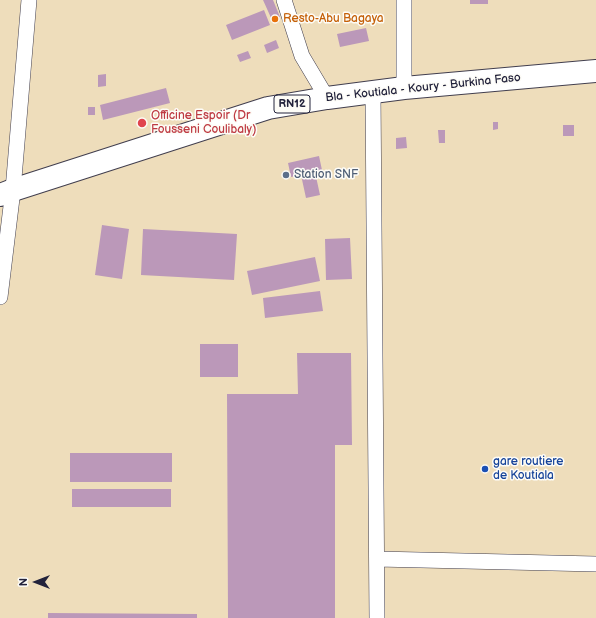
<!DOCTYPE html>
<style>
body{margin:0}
#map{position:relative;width:596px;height:618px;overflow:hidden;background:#edb;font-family:"Balsamiq Sans",sans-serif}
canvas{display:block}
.north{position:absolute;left:16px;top:562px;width:40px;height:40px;-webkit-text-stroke:3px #fdfcf7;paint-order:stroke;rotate:270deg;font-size:11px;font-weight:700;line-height:16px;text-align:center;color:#22223b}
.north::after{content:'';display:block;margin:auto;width:14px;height:18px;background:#22223b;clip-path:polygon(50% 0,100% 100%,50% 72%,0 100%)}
</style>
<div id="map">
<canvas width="596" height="618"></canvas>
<div class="north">N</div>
</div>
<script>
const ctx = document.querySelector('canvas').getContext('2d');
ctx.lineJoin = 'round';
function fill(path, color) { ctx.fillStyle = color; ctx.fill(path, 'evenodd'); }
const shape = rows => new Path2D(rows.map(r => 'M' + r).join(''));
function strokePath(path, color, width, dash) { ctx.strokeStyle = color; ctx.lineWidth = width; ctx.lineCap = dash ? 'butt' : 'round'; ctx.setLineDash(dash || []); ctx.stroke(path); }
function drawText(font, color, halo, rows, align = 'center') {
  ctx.font = font + ' "Balsamiq Sans",sans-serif'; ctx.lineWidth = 3; ctx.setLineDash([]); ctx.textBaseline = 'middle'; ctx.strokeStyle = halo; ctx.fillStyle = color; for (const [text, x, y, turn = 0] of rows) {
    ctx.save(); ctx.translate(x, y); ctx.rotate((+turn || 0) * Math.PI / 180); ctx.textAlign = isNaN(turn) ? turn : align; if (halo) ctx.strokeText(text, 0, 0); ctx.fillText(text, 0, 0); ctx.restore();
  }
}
const building = shape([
 [263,0,273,0,280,17,272,20],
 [470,0,488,0,488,4,470,4],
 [264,10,270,25,232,40,226,25],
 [366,28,369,41,340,47,337,34],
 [276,40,279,48,267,53,264,45],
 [248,51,251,58,240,62,237,55],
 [106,74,106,86,98,87,98,75],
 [166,88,170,103,103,120,100,105],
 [88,107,95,107,95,115,88,115],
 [493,122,498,122,498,129,493,130],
 [563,125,574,125,574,136,563,136],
 [438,130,445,130,445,143,439,143],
 [406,137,407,148,396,149,396,138],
 [319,156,322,170,315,172,320,195,306,198,301,175,291,177,288,163],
 [102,225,129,229,122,279,95,275],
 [143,229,237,234,234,280,141,275],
 [350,238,352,279,326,280,325,239],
 [315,257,320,281,252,295,247,271],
 [320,291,323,311,265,318,263,298],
 [200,344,238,344,238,377,200,377],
 [297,353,351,353,352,445,335,445,335,618,228,618,227,394,298,394],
 [70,453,172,453,172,482,70,482],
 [72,489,171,489,171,507,72,507],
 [48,613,197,614,197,618,48,618]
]);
const street = shape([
 [284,0,302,56,327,98],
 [404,88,404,0],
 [373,92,377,618],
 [0,297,13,190,29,0],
 [377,559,596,564]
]);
const primary = shape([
 [0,195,13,190,268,108,327,98,404,88,596,71]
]);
const markers = [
 [275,19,4,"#e8710a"],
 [142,123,5,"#e0444e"],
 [286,175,4,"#5c6f8a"],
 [485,469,4,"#1a4fb4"]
];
const shields = [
 [292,104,36]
];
const shieldNames = [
 ["RN12",292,104]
];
const foodNames = [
 ["Resto-Abu Bagaya",283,19]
];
const streetNames = [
 ["Bla - Koutiala - Koury - Burkina Faso",423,88,-6]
];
const healthNames = [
 ["Officine Espoir (Dr",151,116],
 ["Fousseni Coulibaly)",151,130]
];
const serviceNames = [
 ["Station SNF",294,175]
];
const transitNames = [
 ["gare routiere",493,462],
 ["de Koutiala",493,476]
];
fill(building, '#bb98b9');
strokePath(street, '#413e4e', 16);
strokePath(primary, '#413e4e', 24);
strokePath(street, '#fff', 15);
strokePath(primary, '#fff', 22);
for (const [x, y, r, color] of markers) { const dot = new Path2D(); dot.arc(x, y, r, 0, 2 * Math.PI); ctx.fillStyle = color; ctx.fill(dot); strokePath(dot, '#fdfcf7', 1.5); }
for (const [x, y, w] of shields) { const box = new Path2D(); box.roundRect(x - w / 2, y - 9, w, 18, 3); ctx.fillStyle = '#fdfcf7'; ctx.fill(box); strokePath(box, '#22223b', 1); }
drawText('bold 11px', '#22223b', null, shieldNames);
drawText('12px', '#c56008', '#fdfcf7', foodNames, 'left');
drawText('12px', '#22223b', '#fdfcf7', streetNames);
drawText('12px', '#be3a42', '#fdfcf7', healthNames, 'left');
drawText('12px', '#4e5e75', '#fdfcf7', serviceNames, 'left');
drawText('12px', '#164399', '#fdfcf7', transitNames, 'left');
</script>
